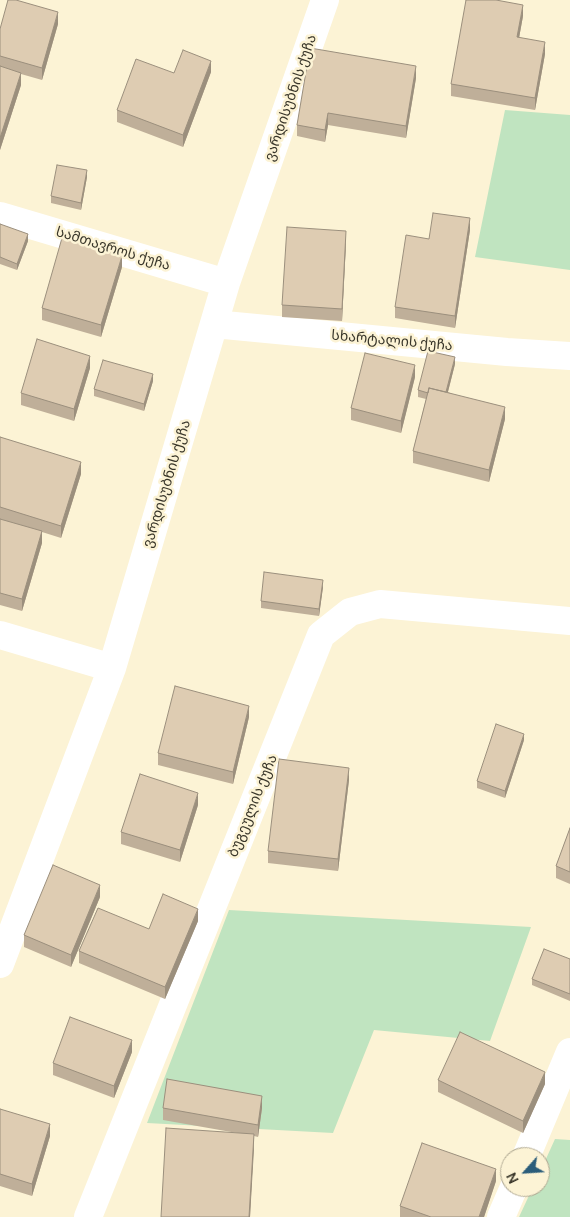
<!DOCTYPE html>
<meta charset="utf-8">
<style>
body{margin:0}
#map{position:relative;width:570px;height:1217px;overflow:hidden;background:#fcf3d5;font-family:Manrope,sans-serif}
canvas{display:block}
.north{position:absolute;left:500px;top:1147px;width:50px;height:50px;box-sizing:border-box;background:#fcf3d5;border:1px solid #aea791;border-radius:50%;rotate:244deg;font-size:14px;font-weight:700;line-height:20px;text-align:center;color:#39362a}
.north::after{content:'';display:block;margin:auto;width:18px;height:22px;background:#2b5d7a;clip-path:polygon(50% 0,100% 100%,50% 72%,0 100%)}
</style>
<div id="map">
<canvas width="570" height="1217"></canvas>
<div class="north">N</div>
</div>
<script>
const ctx = document.querySelector('canvas').getContext('2d');
ctx.lineJoin = 'round';
function fill(path, color) { ctx.fillStyle = color; ctx.fill(path, 'evenodd'); }
const shape = rows => new Path2D(rows.map(r => 'M' + r).join(''));
function strokePath(path, color, width, dash) { ctx.strokeStyle = color; ctx.lineWidth = width; ctx.lineCap = dash ? 'butt' : 'round'; ctx.setLineDash(dash || []); ctx.stroke(path); }
function drawText(font, color, halo, rows, align = 'center') {
  ctx.font = font + ' Manrope,"Noto Sans Georgian",sans-serif'; ctx.lineWidth = 5; ctx.setLineDash([]); ctx.textBaseline = 'middle'; ctx.strokeStyle = halo; ctx.fillStyle = color; for (const [text, x, y, turn = 0] of rows) {
    ctx.save(); ctx.translate(x, y); ctx.rotate((+turn || 0) * Math.PI / 180); ctx.textAlign = isNaN(turn) ? turn : align; if (halo) ctx.strokeText(text, 0, 0); ctx.fillText(text, 0, 0); ctx.restore();
  }
}
const green = shape([
 [505,110,570,115,570,270,475,257],
 [229,910,531,927,490,1041,374,1030,333,1133,147,1123],
 [555,1139,570,1140,570,1217,519,1217,533,1187,540,1187,540,1172]
]);
const minor = shape([
 [0,216,226,283],
 [214,324,507,352,570,356],
 [0,635,112,668],
 [0,964,112,668,226,283,325,0],
 [526,1157,570,1052],
 [88,1217,321,635,350,612,380,604,570,621],
 [501,1217,514,1187]
]);
const wall = shape([
 [523,16,519,38,545,54,535,110,451,96,451,84],
 [58,24,42,80,21,74,21,85,0,150,0,29],
 [211,72,183,147,117,122,117,110,174,73],
 [416,78,406,138,328,125,325,142,297,136,297,125],
 [87,177,81,210,51,203,51,196],
 [0,224,28,241,17,270,0,264],
 [470,230,455,328,395,318,395,307,429,239],
 [346,243,342,321,282,317,282,305],
 [122,267,101,337,42,320,42,308],
 [455,364,448,392,505,419,489,482,413,463,413,451,426,399,418,397,418,390],
 [90,368,74,421,21,405,21,393],
 [415,377,401,433,351,420,351,408],
 [153,381,144,411,94,396,94,389],
 [0,437,81,474,61,538,42,532,42,543,22,611,0,605],
 [323,587,319,616,261,608,261,601],
 [249,717,233,784,158,765,158,753],
 [524,740,505,798,477,788,477,781],
 [349,780,338,871,268,863,268,851],
 [198,805,180,862,121,844,121,832],
 [570,828,570,884,556,878,556,866],
 [100,897,71,967,24,947,24,935],
 [198,921,165,999,79,963,79,951,149,929],
 [570,959,570,1001,532,985,532,979],
 [132,1052,114,1098,53,1075,53,1063],
 [438,1080,545,1084,523,1133,438,1092],
 [163,1108,262,1108,258,1137,254,1136,250,1217,161,1217,237,1133,163,1120],
 [0,1109,50,1136,32,1196,0,1186],
 [496,1181,484,1217,400,1217,400,1206]
]);
const shadedWall = shape([
 [523,5,523,16,517,49,517,37],
 [58,12,58,24,42,80,42,68],
 [545,42,545,54,535,110,535,98],
 [211,61,211,72,183,147,183,135],
 [416,66,416,78,406,138,406,126],
 [21,73,21,85,0,150,0,138],
 [328,113,328,125,325,142,325,130],
 [87,170,87,177,81,210,81,203],
 [470,218,470,230,455,328,455,316],
 [346,231,346,243,342,321,342,309],
 [28,234,28,241,17,270,17,264],
 [122,256,122,267,101,337,101,325],
 [90,356,90,368,74,421,74,409],
 [455,357,455,364,445,403,445,397],
 [415,365,415,377,401,433,401,421],
 [153,374,153,381,144,411,144,404],
 [505,407,505,419,489,482,489,470],
 [81,462,81,474,61,538,61,526],
 [42,531,42,543,22,611,22,599],
 [323,580,323,587,319,616,319,609],
 [249,706,249,717,233,784,233,772],
 [524,734,524,740,505,798,505,791],
 [349,768,349,780,338,871,338,859],
 [198,793,198,805,180,862,180,850],
 [100,885,100,897,71,967,71,955],
 [198,909,198,921,165,999,165,987],
 [132,1040,132,1052,114,1098,114,1086],
 [545,1072,545,1084,523,1133,523,1121],
 [262,1096,262,1108,258,1137,258,1125],
 [50,1124,50,1136,32,1196,32,1184],
 [254,1134,254,1149,250,1217,249,1217],
 [496,1169,496,1181,484,1217,479,1217]
]);
const building = shape([
 [8,0,16,0,58,12,42,68,0,56,0,29,8,0],
 [466,0,496,0,523,5,517,37,545,42,535,98,451,84,466,0],
 [310,48,416,66,406,126,328,113,325,130,297,125,310,48],
 [183,50,211,61,183,135,117,110,136,59,174,73,183,50],
 [0,66,21,73,0,138,0,66],
 [57,165,87,170,81,203,51,196,57,165],
 [433,213,470,218,455,316,395,307,406,235,429,239,433,213],
 [0,224,28,234,17,264,0,257,0,224],
 [287,227,346,231,342,309,282,305,287,227],
 [62,238,122,256,101,325,42,308,62,238],
 [37,339,90,356,74,409,21,393,37,339],
 [428,351,455,357,446,392,429,388,428,393,418,390,428,351],
 [365,353,415,365,401,421,351,408,365,353],
 [103,360,153,374,144,404,94,389,103,360],
 [429,388,505,407,489,470,413,451,429,388],
 [0,437,81,462,61,526,0,507,0,437],
 [0,519,42,531,22,599,0,593,0,519],
 [264,572,323,580,319,609,261,601,264,572],
 [175,686,249,706,233,772,158,753,175,686],
 [496,724,524,734,505,791,477,781,496,724],
 [279,759,349,768,338,859,268,851,279,759],
 [140,774,198,793,180,850,121,832,140,774],
 [570,828,570,872,556,866,570,828],
 [53,865,100,885,71,955,24,935,53,865],
 [163,894,198,909,165,987,79,951,98,908,149,929,163,894],
 [544,949,570,959,570,994,532,979,544,949],
 [70,1017,132,1040,114,1086,53,1063,70,1017],
 [460,1032,545,1072,523,1121,438,1080,460,1032],
 [167,1079,262,1096,258,1125,163,1108,167,1079],
 [0,1109,50,1124,32,1184,0,1174,0,1109],
 [166,1128,254,1134,249,1217,161,1217,166,1128],
 [422,1143,496,1169,479,1217,431,1217,400,1206,422,1143]
]);
const streetNames = [
 ["ვარდისუბნის ქუჩა",291,98,-71],
 ["სამთავროს ქუჩა",113,249,17],
 ["სხარტალის ქუჩა",392,341,5],
 ["ვარდისუბნის ქუჩა",167,484,-73],
 ["ბუგეულის ქუჩა",253,806,-68]
];
fill(green, '#c0e4c0');
strokePath(minor, '#fff', 28);
fill(wall, '#bfaf99');
fill(shadedWall, '#9b8f7d');
fill(building, '#deccb2');
strokePath(building, '#9b8f7d', 1);
drawText('14px', '#39362a', '#fcf3d5', streetNames);
</script>
